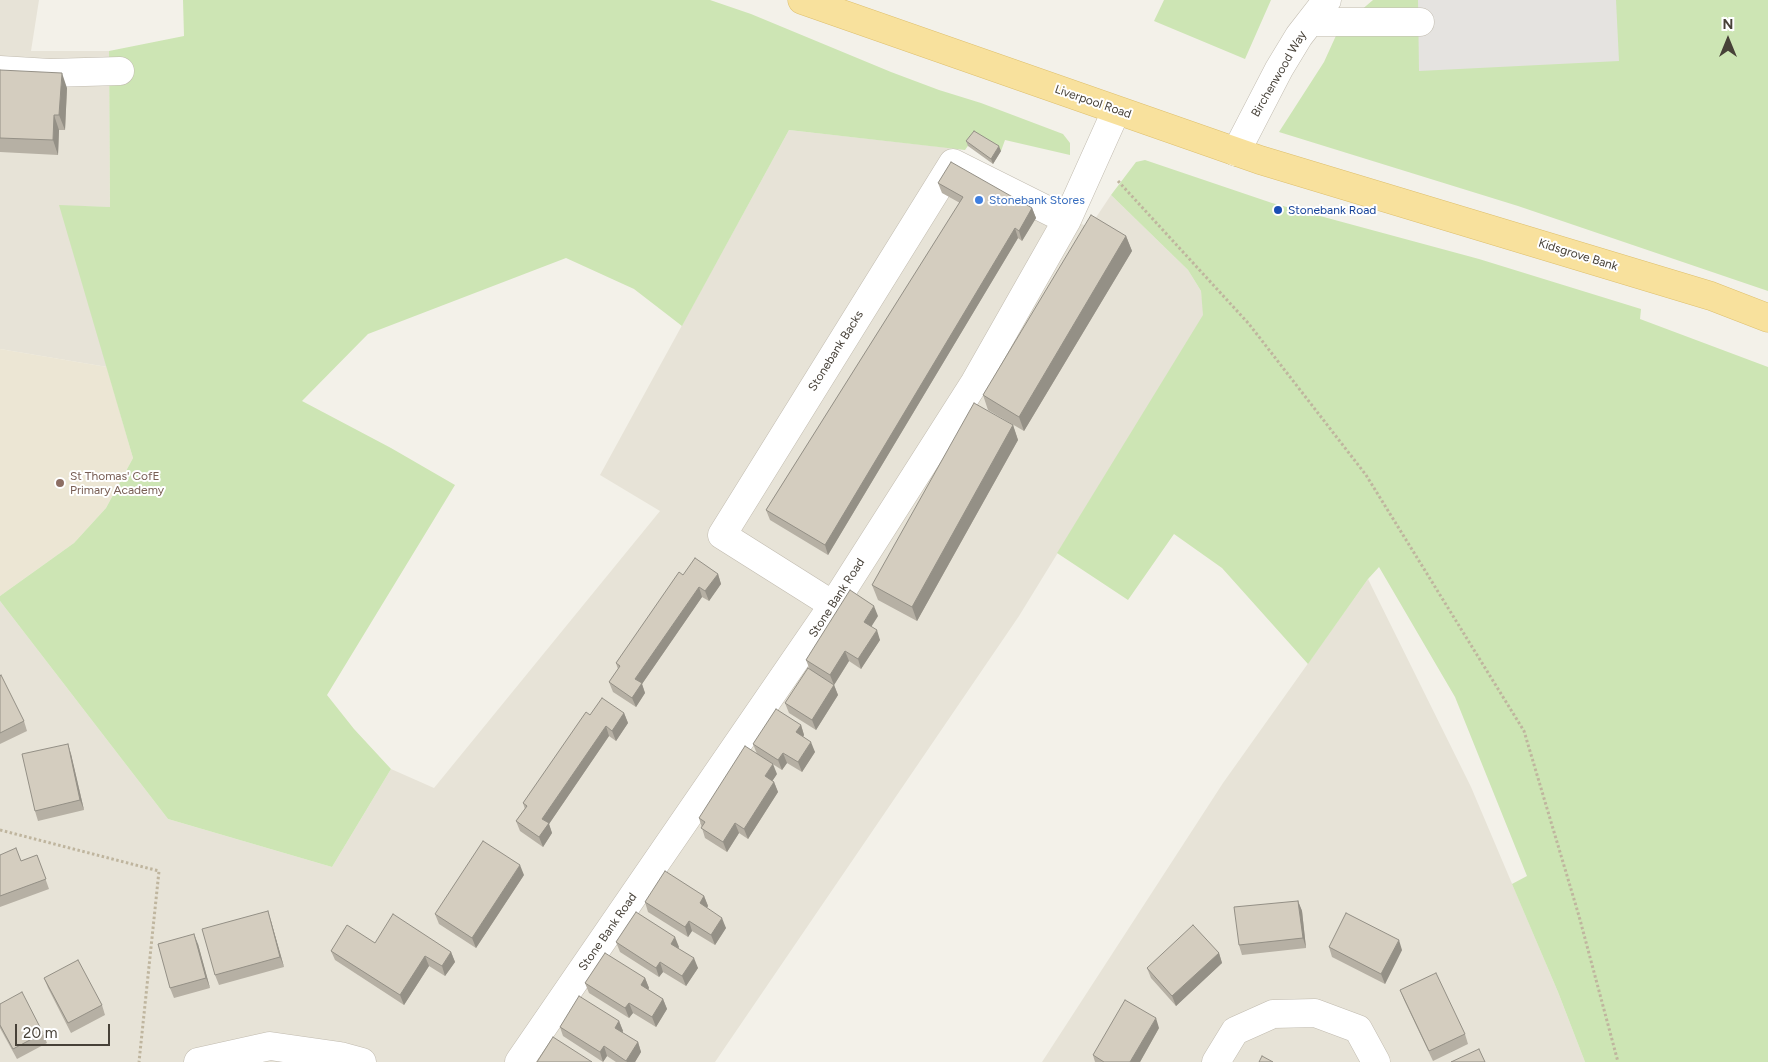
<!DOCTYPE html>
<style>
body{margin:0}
#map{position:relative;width:1768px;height:1062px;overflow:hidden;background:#f3f1e9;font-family:Figtree,sans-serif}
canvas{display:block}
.north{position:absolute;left:1703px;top:15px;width:50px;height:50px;-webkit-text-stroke:4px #fff;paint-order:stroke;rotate:0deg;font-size:14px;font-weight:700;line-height:20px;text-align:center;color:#474138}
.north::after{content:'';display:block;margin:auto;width:18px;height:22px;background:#474138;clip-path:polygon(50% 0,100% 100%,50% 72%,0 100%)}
.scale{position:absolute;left:15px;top:1024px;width:95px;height:22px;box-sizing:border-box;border:2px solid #474138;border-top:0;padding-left:6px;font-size:15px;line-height:18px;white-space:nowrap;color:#474138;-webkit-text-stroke:4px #fff;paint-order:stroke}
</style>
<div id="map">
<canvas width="1768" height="1062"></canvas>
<div class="north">N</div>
<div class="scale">20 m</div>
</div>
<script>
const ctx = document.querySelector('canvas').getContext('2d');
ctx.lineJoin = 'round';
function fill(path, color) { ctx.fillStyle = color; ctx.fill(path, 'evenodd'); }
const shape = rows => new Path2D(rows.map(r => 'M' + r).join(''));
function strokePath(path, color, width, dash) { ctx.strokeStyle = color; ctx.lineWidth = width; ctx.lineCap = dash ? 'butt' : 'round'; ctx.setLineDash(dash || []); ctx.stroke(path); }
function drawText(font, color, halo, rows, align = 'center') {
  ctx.font = font + ' Figtree,sans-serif'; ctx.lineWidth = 4; ctx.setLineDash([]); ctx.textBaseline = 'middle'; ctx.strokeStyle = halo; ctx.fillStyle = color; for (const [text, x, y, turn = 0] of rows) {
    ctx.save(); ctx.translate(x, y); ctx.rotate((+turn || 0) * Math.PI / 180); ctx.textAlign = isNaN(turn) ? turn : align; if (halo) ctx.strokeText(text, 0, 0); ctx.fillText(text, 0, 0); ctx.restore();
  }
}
const residential = shape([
 [0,0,39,0,31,51,109,51,110,207,60,206,107,367,0,349],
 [789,130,950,148,1089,228,1111,195,1188,270,1201,291,1204,315,1019,616,715,1062,0,1062,0,601,168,819,332,867,391,769,434,788,660,511,600,475],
 [1368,579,1471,787,1558,992,1585,1062,1042,1062,1223,783]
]);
const education = shape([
 [0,349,107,367,133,458,106,508,74,543,0,596]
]);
const green = shape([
 [183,0,710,0,751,14,891,72,939,90,981,103,1063,134,1070,143,1070,155,1005,140,1001,151,975,136,965,150,789,130,682,326,634,289,566,258,368,334,302,401,391,448,455,485,327,695,354,729,391,769,332,867,168,819,0,601,0,596,74,543,106,508,133,458,59,205,110,207,109,51,184,36],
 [1164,0,1271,0,1245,59,1154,21],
 [1373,0,1768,0,1768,291,1518,206,1279,132,1324,62,1339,29],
 [1145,160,1272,203,1479,259,1641,309,1640,319,1768,367,1768,1062,1585,1062,1558,992,1512,884,1527,876,1455,697,1379,567,1368,579,1308,664,1222,568,1174,534,1128,600,1057,553,1203,315,1201,291,1188,270,1111,195,1136,162]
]);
const parking = shape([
 [1418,0,1616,0,1619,61,1419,71]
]);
const path = shape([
 [1118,181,1249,324,1366,475,1524,731,1579,916,1618,1062],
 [0,830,159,871,139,1062]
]);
const minor = shape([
 [1310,22,1420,22],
 [0,70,50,73,120,71],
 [1236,152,1279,69,1299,36,1327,0],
 [833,605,722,535,953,163,1067,220],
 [198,1062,270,1046,340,1056,362,1062],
 [519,1062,833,605,975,382,1067,220,1116,111],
 [1216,1062,1235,1031,1273,1014,1315,1013,1358,1029,1376,1062]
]);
const major = shape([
 [802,0,1260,160,1711,296,1768,318]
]);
const wall = shape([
 [0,70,67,88,65,130,59,130,58,155,0,152],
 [966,141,1001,151,993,164,968,146],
 [938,183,1032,208,1036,218,1022,241,1018,238,828,555,770,520,766,510,960,203,942,193],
 [1126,236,1132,251,1024,431,988,410,983,395],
 [1013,425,1018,440,917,621,878,600,872,585],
 [718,574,721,584,709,601,702,597,642,684,645,693,636,707,613,692,609,682,618,669,616,663,683,575],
 [878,616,871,626,880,640,861,669,849,661,834,685,838,695,816,730,789,713,785,703,810,670,806,660],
 [0,676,24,721,27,731,0,744],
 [624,713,628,723,616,741,609,736,549,824,552,833,543,847,520,831,516,821,525,809,523,803,590,715],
 [801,725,804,735,803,737,815,752,802,772,787,763,782,770,757,754,753,744],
 [71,754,84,810,38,821,35,811],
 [777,774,772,781,774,782,778,792,748,839,739,833,727,852,705,838,699,818],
 [0,855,21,861,37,855,49,889,0,907],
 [524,875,476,948,439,924,435,914],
 [704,896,708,906,707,908,726,928,715,945,692,931,688,937,648,912,645,902],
 [1298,901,1302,911,1306,948,1242,955,1239,945],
 [271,921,284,967,219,985,215,975],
 [616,942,679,947,678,948,698,968,686,986,663,972,659,977,620,952],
 [375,943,451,952,455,962,445,976,429,966,404,1005,335,960,331,951],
 [198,944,210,988,174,998,170,988],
 [1329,947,1402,950,1385,984,1332,957],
 [1219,953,1222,963,1176,1006,1151,978,1147,968],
 [44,978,102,1005,105,1015,71,1033,48,988],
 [645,978,649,988,648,990,663,999,667,1009,656,1027,633,1013,629,1018,589,993,585,983],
 [1400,990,1465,1034,1468,1044,1433,1061,1404,1000],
 [0,1004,43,1033,47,1043,17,1059,0,1028],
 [619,1021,623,1031,622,1033,638,1042,641,1052,635,1062,616,1062,607,1056,603,1062,563,1036,560,1027],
 [1159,1028,1140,1062,1095,1062,1093,1055]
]);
const shadedWall = shape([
 [62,73,67,88,65,130,59,115],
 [54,115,59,130,58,155,53,140],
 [999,146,1001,151,993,164,991,159],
 [1032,208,1036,218,1022,241,1019,231],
 [1015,228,1018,238,828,555,825,545],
 [1126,236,1132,251,1024,431,1019,417],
 [1013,425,1018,440,917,621,912,607],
 [718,574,721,584,709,601,705,591],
 [699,587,702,597,642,684,645,693,636,707,632,698,635,679],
 [874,606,878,616,868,632,864,622],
 [877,630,880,640,861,669,858,659],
 [845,651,849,661,834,685,830,675],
 [834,685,838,695,816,730,812,720],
 [624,713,628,723,616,741,612,731],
 [801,725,804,735,800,742,796,732],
 [606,726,609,736,549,824,552,833,543,847,539,837,542,819],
 [811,742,815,752,802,772,798,762],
 [68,744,71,754,84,810,80,800],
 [783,753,787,763,782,770,778,760],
 [773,764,777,774,769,786,765,776],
 [774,782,778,792,748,839,744,829],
 [735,823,739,833,727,852,723,842],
 [520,865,524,875,476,948,472,938],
 [704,896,708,906,704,913,700,903],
 [1298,901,1302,911,1306,948,1303,938],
 [268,911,271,921,284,967,280,957],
 [722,918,726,928,715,945,711,935],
 [689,921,692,931,688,937,685,927],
 [194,934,198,944,210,988,206,978],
 [675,937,679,947,675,954,671,944],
 [1399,940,1402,950,1385,984,1381,974],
 [451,952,455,962,445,976,442,966],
 [1219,953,1222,963,1176,1006,1172,996],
 [425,956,429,966,404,1005,400,995],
 [694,958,698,968,686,986,682,976],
 [660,962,663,972,659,977,656,968],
 [645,978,649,988,644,995,641,985],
 [663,999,667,1009,656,1027,652,1017],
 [629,1003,633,1013,629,1018,625,1008],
 [1156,1018,1159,1028,1140,1062,1130,1062],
 [619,1021,623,1031,619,1038,615,1028],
 [638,1042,641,1052,635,1062,627,1062,626,1061],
 [604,1046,607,1056,603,1062,600,1052]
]);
const building = shape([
 [0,70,62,73,59,115,54,115,53,140,0,138,0,70],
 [974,131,999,146,991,159,966,141,974,131],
 [951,162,1032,208,1019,231,1015,228,825,545,766,510,963,197,938,183,951,162],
 [1091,215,1126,236,1019,417,983,395,1091,215],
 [974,403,1013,425,912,607,872,585,974,403],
 [695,558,718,574,705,591,699,587,635,679,642,683,632,698,609,682,620,666,616,663,679,572,683,575,695,558],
 [850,590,874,606,864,622,877,630,858,659,845,651,830,675,806,660,850,590],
 [808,668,834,685,812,720,785,703,808,668],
 [1,675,24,721,0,733,0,676,1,675],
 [602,698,624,713,612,731,606,726,542,819,549,823,539,837,516,821,527,806,523,803,586,712,590,715,602,698],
 [776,709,801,725,796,732,811,742,798,762,783,753,778,760,753,744,776,709],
 [68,744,80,800,35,811,22,754,68,744],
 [745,746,773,764,765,776,774,782,744,829,735,823,723,842,701,828,705,822,699,818,745,746],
 [483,841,520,865,472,938,435,914,483,841],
 [16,848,21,861,37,855,46,879,0,896,0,855,16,848],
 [665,871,704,896,700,903,722,918,711,935,689,921,685,927,645,902,665,871],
 [1298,901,1303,938,1239,945,1234,907,1298,901],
 [268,911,280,957,215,975,202,929,268,911],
 [636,912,675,937,671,944,694,958,682,976,660,962,656,968,616,942,636,912],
 [1346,913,1399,940,1381,974,1329,947,1346,913],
 [393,914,451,952,442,966,425,956,400,995,331,951,347,925,375,943,393,914],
 [1193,925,1219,953,1172,996,1147,968,1193,925],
 [194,934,206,978,170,988,158,944,194,934],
 [605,953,645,978,641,985,663,999,652,1017,629,1003,625,1008,585,983,605,953],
 [78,960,102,1005,68,1023,44,978,78,960],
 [1436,973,1465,1034,1429,1051,1400,990,1436,973],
 [22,992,43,1033,13,1049,0,1025,0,1004,22,992],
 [579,996,619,1021,615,1028,638,1042,626,1061,604,1046,600,1052,560,1027,579,996],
 [1125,1000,1156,1018,1130,1062,1104,1062,1093,1055,1125,1000],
 [553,1037,592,1062,537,1062,553,1037],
 [1479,1049,1485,1062,1451,1062,1479,1049],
 [1262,1056,1273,1062,1259,1062,1262,1056]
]);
const markers = [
 [979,200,5,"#3f7fe0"],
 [1278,210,5,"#1a4fb4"],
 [60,483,5,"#8d6e63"]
];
const streetNames = [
 ["Birchenwood Way",1279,74,-60],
 ["Liverpool Road",1093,102,19],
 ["Kidsgrove Bank",1578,255,17],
 ["Stonebank Backs",836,351,-58],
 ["Stone Bank Road",837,598,-57],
 ["Stone Bank Road",608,932,-55]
];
const shopNames = [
 ["Stonebank Stores",989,200]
];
const transitNames = [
 ["Stonebank Road",1288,210]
];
const educationNames = [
 ["St Thomas' CofE",70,476],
 ["Primary Academy",70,490]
];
fill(residential, '#e7e3d7');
fill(education, '#ece6d4');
fill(green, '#cde5b4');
fill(parking, '#e5e3e0');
strokePath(minor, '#c1bbaf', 29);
strokePath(major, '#ddbf6d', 29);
strokePath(path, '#bfb59e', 3, [2.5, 2.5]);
strokePath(minor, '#fff', 28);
strokePath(major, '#f8e19d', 28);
fill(wall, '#b6b0a4');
fill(shadedWall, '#949086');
fill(building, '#d4cdbf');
strokePath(building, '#949086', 1);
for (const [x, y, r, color] of markers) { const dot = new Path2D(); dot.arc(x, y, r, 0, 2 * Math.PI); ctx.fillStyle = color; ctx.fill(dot); strokePath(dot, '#fff', 2); }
drawText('12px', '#474138', '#fff', streetNames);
drawText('12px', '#366cbe', '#fff', shopNames, 'left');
drawText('12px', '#164399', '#fff', transitNames, 'left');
drawText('12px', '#785e54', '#fff', educationNames, 'left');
</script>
